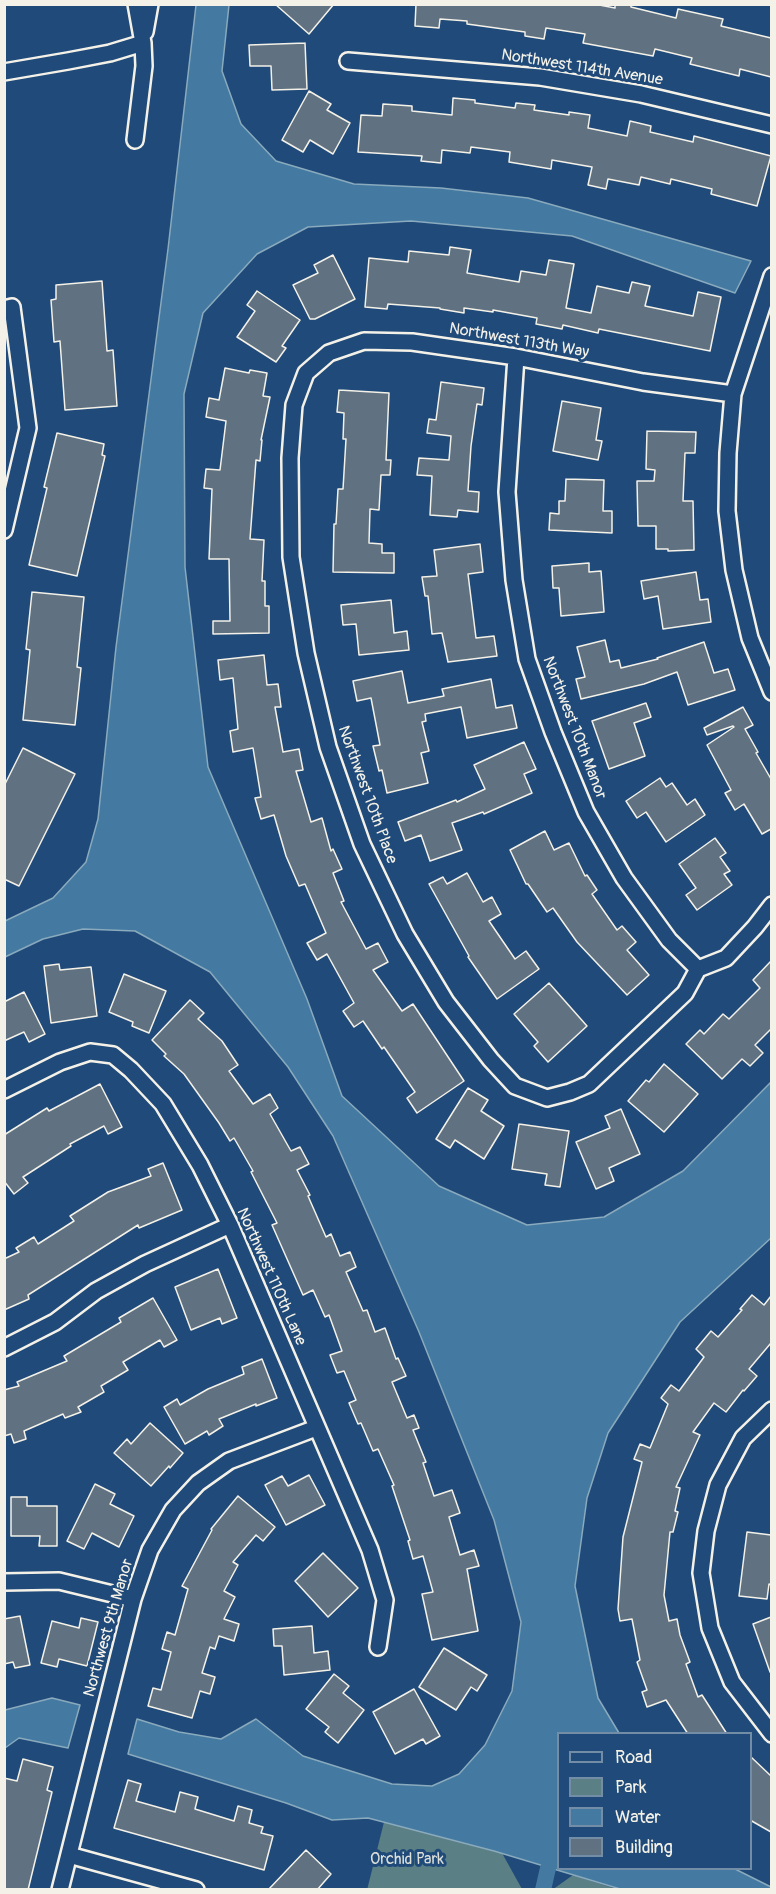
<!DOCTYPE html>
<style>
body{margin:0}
#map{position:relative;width:776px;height:1894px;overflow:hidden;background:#1f4a7a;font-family:Pangolin,sans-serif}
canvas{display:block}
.frame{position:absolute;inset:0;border:6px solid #f4f1e8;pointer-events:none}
.legend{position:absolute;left:557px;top:1732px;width:195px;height:138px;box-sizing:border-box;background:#1f4a7a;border:2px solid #748da6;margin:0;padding:8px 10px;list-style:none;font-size:18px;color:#f4f1e8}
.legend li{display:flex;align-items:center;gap:12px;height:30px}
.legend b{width:30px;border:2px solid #748da6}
</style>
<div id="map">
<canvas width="776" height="1894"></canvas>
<div class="frame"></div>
<ul class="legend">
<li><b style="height:8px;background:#1f4a7a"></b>Road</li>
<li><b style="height:16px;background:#5a7f84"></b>Park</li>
<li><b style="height:16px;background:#447aa1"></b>Water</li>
<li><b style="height:16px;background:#607281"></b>Building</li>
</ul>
</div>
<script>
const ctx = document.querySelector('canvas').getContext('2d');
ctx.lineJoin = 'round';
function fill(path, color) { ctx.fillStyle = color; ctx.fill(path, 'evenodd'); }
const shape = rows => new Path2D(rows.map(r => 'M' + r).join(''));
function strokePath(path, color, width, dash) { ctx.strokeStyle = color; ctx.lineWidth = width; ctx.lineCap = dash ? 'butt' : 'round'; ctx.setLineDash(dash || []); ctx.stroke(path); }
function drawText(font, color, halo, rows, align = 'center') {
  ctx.font = font + ' Pangolin,sans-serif'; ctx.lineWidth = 6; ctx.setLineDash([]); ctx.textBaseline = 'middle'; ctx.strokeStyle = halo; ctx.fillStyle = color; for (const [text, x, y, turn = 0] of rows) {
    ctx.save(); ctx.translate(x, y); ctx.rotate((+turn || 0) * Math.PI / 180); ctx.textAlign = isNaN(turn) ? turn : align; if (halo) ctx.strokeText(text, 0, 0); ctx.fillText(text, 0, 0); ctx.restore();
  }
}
const green = shape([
 [384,1822,502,1853,522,1889,367,1890],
 [573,1875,616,1889,552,1890]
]);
const water = shape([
 [196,5,229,5,222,71,241,124,276,161,354,184,441,188,528,198,751,261,735,293,572,236,411,221,308,227,257,254,203,313,184,394,185,567,208,767,307,999,342,1096,439,1186,527,1225,604,1217,683,1171,771,1082,771,1238,680,1322,608,1433,587,1498,575,1586,598,1698,619,1733,558,1734,558,1868,735,1869,771,1887,771,1889,620,1889,494,1851,368,1818,332,1820,286,1803,128,1754,137,1719,179,1732,221,1739,256,1719,303,1756,392,1784,432,1786,459,1774,485,1745,512,1691,521,1622,494,1520,419,1332,333,1136,288,1067,210,972,135,931,83,929,43,939,5,957,5,921,53,898,86,862,98,819,116,647,168,249,196,5],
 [52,1698,80,1705,68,1748,19,1738,5,1748,5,1710,52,1698]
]);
const canal = shape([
 [543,1890,548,1868]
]);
const building = shape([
 [275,4,334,4,309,34,275,4],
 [416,4,594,4,615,8,615,4,631,4,631,7,676,18,678,9,723,19,721,26,771,38,771,77,740,69,739,76,690,64,692,58,655,49,653,56,583,43,585,34,546,28,544,39,525,36,525,32,467,24,467,21,440,19,439,28,415,26,416,4],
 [305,43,307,89,272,90,271,66,250,66,249,45,305,43],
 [309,91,331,104,327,110,350,123,333,154,310,140,303,152,282,140,309,91],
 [453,98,475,100,475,103,515,108,516,103,535,105,534,110,569,115,569,112,590,115,588,128,627,136,630,121,651,126,650,132,693,142,694,136,771,156,757,206,711,194,712,189,671,179,670,184,641,177,639,185,608,179,606,189,588,185,592,167,552,160,551,169,509,162,510,152,471,147,470,153,442,150,441,163,421,161,422,156,358,152,361,115,382,116,383,104,412,106,412,111,452,115,453,98],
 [450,247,471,250,467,273,519,282,521,271,546,275,549,260,574,264,566,308,591,313,597,286,629,293,632,282,650,286,645,306,693,316,698,292,721,297,710,351,599,329,598,333,563,325,562,329,536,324,537,318,493,310,493,312,464,308,464,313,440,309,440,308,388,304,387,309,365,307,369,258,408,262,409,251,449,255,450,247],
 [333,255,355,299,315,319,310,319,293,285,318,273,314,265,333,255],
 [102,281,107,351,113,350,117,406,65,410,60,341,54,342,51,300,56,299,56,285,102,281],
 [257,291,300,320,282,346,286,348,276,362,237,337,255,311,247,305,257,291],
 [225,368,249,373,250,370,267,373,263,396,270,397,261,440,262,440,260,461,256,460,250,539,264,540,262,581,265,581,265,606,269,606,269,633,213,634,213,621,230,621,229,559,209,559,212,489,204,488,206,469,220,470,226,421,206,417,209,398,219,400,225,368],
 [441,382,484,388,482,405,477,404,471,446,468,491,479,492,478,512,458,510,457,517,430,515,432,476,417,475,419,458,449,460,451,436,427,433,429,419,436,420,441,382],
 [339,390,389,393,386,460,391,460,390,475,381,475,379,510,370,509,369,543,382,544,382,553,394,553,394,573,333,572,334,524,336,524,338,489,343,489,346,439,343,439,344,413,337,412,339,390],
 [562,401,601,408,596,440,602,441,598,460,553,451,562,401],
 [647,431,696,432,695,453,685,453,683,501,693,501,694,550,668,551,668,549,656,549,656,526,638,526,637,481,654,481,655,470,646,469,647,431],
 [57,433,104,444,102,455,105,456,77,576,29,565,47,488,44,487,57,433],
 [566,479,604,480,603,511,612,511,612,533,549,530,550,513,559,514,559,501,565,501,566,479],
 [480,544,483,572,468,574,476,638,494,636,497,656,448,662,442,633,432,634,428,596,425,596,422,577,437,576,434,550,480,544],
 [589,563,589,572,601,571,604,612,561,616,559,588,553,588,552,566,589,563],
 [696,572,700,600,708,599,711,622,663,629,658,596,644,599,641,581,696,572],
 [32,592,84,597,77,667,81,668,75,725,23,720,30,650,26,649,32,592],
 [391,600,394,633,407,631,409,650,359,655,356,624,343,625,341,605,391,600],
 [605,640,610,662,619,660,621,668,658,659,657,658,704,642,714,673,728,669,735,690,688,705,677,672,644,684,581,699,576,679,585,677,577,647,605,640],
 [264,655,267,685,278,684,281,707,275,707,283,752,299,749,303,770,296,771,311,822,322,818,331,851,333,849,342,869,333,873,344,901,341,902,366,949,378,943,388,962,373,970,402,1011,413,1004,464,1081,417,1113,407,1098,415,1092,384,1047,382,1049,363,1021,354,1027,343,1011,354,1003,327,954,317,960,307,943,326,933,305,884,299,886,286,856,274,815,261,819,255,798,261,797,253,748,233,752,230,731,238,729,233,678,220,680,218,660,264,655],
 [402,671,408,703,444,696,442,689,491,679,496,708,512,705,517,728,467,738,461,707,425,714,426,721,422,722,429,751,421,753,428,783,387,793,382,770,379,771,373,746,380,745,371,698,357,701,353,681,402,671],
 [646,703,651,717,634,723,645,756,609,769,592,721,646,703],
 [743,707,753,725,745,729,758,752,756,753,771,779,771,829,762,834,744,804,735,810,725,793,731,790,707,745,734,727,733,726,707,735,704,728,743,707],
 [524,742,536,769,524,774,532,793,484,814,483,812,452,823,462,850,430,861,421,835,405,841,398,822,456,800,457,802,485,789,474,765,524,742],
 [23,748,75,774,19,886,4,879,4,786,23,748],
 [660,778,666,787,672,783,687,805,695,799,705,815,666,842,646,812,637,818,626,801,660,778],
 [545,831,554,850,569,843,585,876,587,875,597,890,592,894,617,930,622,926,636,942,627,950,649,975,627,995,577,942,553,908,547,912,528,884,526,884,510,850,545,831],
 [715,838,726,853,720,857,730,871,724,874,732,885,697,910,686,895,696,888,679,864,715,838],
 [467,873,483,902,492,897,501,914,489,921,515,959,526,951,539,969,497,999,468,957,469,956,429,884,443,877,447,884,467,873],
 [771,961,771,1029,755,1045,763,1053,750,1066,742,1059,722,1079,686,1044,700,1030,704,1034,723,1014,729,1019,760,988,753,980,771,961],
 [59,964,60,970,91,967,97,1016,51,1023,44,966,59,964],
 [124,974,166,991,149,1033,132,1026,133,1022,109,1012,124,974],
 [549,983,587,1026,548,1062,534,1046,538,1042,514,1014,549,983],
 [24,992,45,1034,29,1042,24,1032,4,1041,4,1002,24,992],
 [190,1000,204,1013,198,1019,222,1041,238,1065,229,1071,253,1104,270,1094,278,1108,270,1114,291,1151,300,1147,309,1164,297,1170,310,1195,308,1196,326,1237,331,1234,340,1256,350,1252,356,1267,346,1272,363,1311,367,1310,375,1332,385,1328,396,1359,398,1358,406,1376,392,1382,407,1418,414,1415,419,1428,413,1430,426,1462,423,1463,434,1496,452,1490,460,1513,449,1517,460,1555,474,1550,479,1566,467,1569,478,1631,432,1640,422,1594,433,1592,423,1556,413,1559,408,1541,410,1540,392,1486,394,1485,378,1449,373,1451,361,1423,358,1424,349,1403,356,1400,344,1371,337,1373,330,1355,342,1351,329,1315,325,1317,313,1290,303,1295,272,1225,277,1223,251,1172,253,1171,234,1138,230,1141,219,1123,184,1074,164,1056,166,1054,152,1040,190,1000],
 [664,1064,698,1094,664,1132,628,1101,646,1080,649,1082,664,1064],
 [100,1084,122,1127,108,1134,104,1126,70,1144,71,1146,23,1177,28,1183,14,1194,4,1181,4,1135,47,1108,49,1111,100,1084],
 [468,1088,488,1100,481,1111,504,1126,484,1159,455,1140,450,1148,436,1139,468,1088],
 [621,1109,640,1154,609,1168,614,1181,596,1189,576,1142,610,1128,605,1116,621,1109],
 [519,1124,569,1131,560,1187,545,1185,547,1174,512,1169,519,1124],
 [163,1163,182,1210,139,1228,138,1225,28,1295,29,1299,4,1310,4,1259,19,1252,16,1248,34,1237,38,1244,74,1221,70,1216,108,1192,151,1176,148,1169,163,1163],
 [218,1269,237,1318,222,1324,220,1318,191,1330,175,1287,218,1269],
 [752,1295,764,1305,771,1296,771,1343,749,1369,757,1376,744,1391,743,1390,726,1412,714,1403,693,1432,700,1435,676,1487,680,1488,675,1511,678,1512,673,1532,670,1532,664,1595,669,1621,677,1619,680,1635,690,1662,686,1664,698,1697,702,1695,727,1734,688,1734,666,1700,647,1707,642,1692,647,1690,637,1662,640,1660,632,1619,620,1621,618,1609,623,1537,642,1462,634,1459,640,1444,650,1448,668,1404,661,1398,671,1385,679,1391,704,1357,696,1349,711,1331,718,1337,742,1310,740,1309,752,1295],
 [153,1298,177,1340,164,1347,160,1340,123,1362,128,1370,101,1386,104,1392,78,1407,81,1412,65,1418,63,1414,24,1431,26,1439,14,1443,11,1434,4,1436,4,1390,19,1386,17,1382,67,1361,64,1356,121,1322,119,1318,153,1298],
 [262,1359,277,1398,256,1406,256,1404,219,1419,223,1426,209,1435,207,1431,185,1444,164,1407,177,1399,180,1405,208,1389,244,1374,242,1367,262,1359],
 [150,1423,183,1453,170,1468,169,1466,151,1486,114,1453,127,1439,131,1444,150,1423],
 [309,1475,325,1505,286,1525,265,1485,282,1476,288,1486,309,1475],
 [95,1484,115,1494,110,1504,134,1516,119,1547,92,1533,84,1549,67,1541,95,1484],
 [238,1496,275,1527,263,1541,256,1535,233,1562,238,1565,224,1591,235,1597,224,1619,239,1624,234,1641,219,1636,215,1649,210,1647,202,1673,215,1677,210,1694,200,1691,192,1718,148,1706,153,1688,161,1690,171,1652,162,1649,167,1632,175,1635,188,1589,182,1586,212,1530,211,1529,238,1496],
 [11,1497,27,1497,27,1506,57,1506,57,1546,39,1546,40,1536,11,1536,11,1497],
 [747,1532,771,1535,771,1585,769,1584,767,1599,739,1596,747,1532],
 [323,1553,358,1588,328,1617,295,1581,323,1553],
 [20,1616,30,1665,15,1668,13,1662,4,1664,4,1619,20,1616],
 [771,1617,771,1672,770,1672,753,1624,771,1617],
 [81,1618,98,1622,87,1666,59,1659,57,1667,41,1663,52,1621,79,1628,81,1618],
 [312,1626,314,1653,328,1651,330,1670,284,1675,282,1646,274,1646,273,1629,312,1626],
 [444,1648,487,1675,477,1691,471,1687,456,1710,419,1687,444,1648],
 [334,1674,349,1686,343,1693,364,1710,338,1743,325,1732,329,1727,306,1709,334,1674],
 [414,1689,440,1736,426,1744,423,1739,395,1754,373,1712,414,1689],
 [750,1756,771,1776,771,1832,750,1820,750,1756],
 [23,1759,53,1767,47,1790,52,1792,28,1890,4,1890,4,1778,17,1781,23,1759],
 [128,1780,141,1784,136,1801,175,1812,180,1792,198,1797,195,1809,234,1821,238,1806,252,1810,249,1823,263,1827,261,1833,273,1836,264,1870,114,1828,128,1780],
 [306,1850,331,1874,317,1890,268,1890,306,1850]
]);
const minor = shape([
 [145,32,150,4],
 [348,61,540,77,641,94,772,125],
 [4,72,68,61,110,53,143,43],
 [135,140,144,66,143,43,136,4],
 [772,276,733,394,728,453,727,511,734,570,750,638,772,692],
 [4,309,12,307,28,428,4,530],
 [516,357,507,492,514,580,527,659,553,732,586,812,624,878,669,940,698,969],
 [733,394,643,382,516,357,412,342,364,341,329,353,306,373,294,405,290,458,291,557,306,653,328,747,362,844,405,934,446,1002,491,1060,515,1086,547,1098,570,1092,589,1084,685,993,698,969,726,958,755,927,772,905],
 [4,1090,60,1062,90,1052,113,1055,131,1070,163,1104,200,1165,230,1225,370,1550,385,1600,378,1647],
 [4,1348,55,1322,96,1291,145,1264,230,1225],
 [772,1410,743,1438,718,1485,706,1531,701,1573,710,1628,732,1682,772,1734],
 [4,1582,59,1581,133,1599],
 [69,1855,196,1890],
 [60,1890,133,1599,150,1550,173,1510,198,1483,229,1461,316,1428]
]);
const streetNames = [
 ["Northwest 114th Avenue",582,68,9],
 ["Northwest 113th Way",519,341,10],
 ["Northwest 10th Manor",574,728,69],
 ["Northwest 10th Place",367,795,70],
 ["Northwest 110th Lane",271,1277,66],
 ["Northwest 9th Manor",109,1628,-74]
];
const parkNames = [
 ["Orchid Park",407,1860]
];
fill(green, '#5a7f84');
fill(water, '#447aa1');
strokePath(water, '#8aaabd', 1.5);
strokePath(canal, '#447aa1', 16);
fill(building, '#607281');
strokePath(building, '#f4f1e8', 1.5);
strokePath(minor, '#f4f1e8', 20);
strokePath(minor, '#1f4a7a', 15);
drawText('16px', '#f4f1e8', '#1f4a7a', streetNames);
drawText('16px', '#dde0d9', '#1f4a7a', parkNames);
</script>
